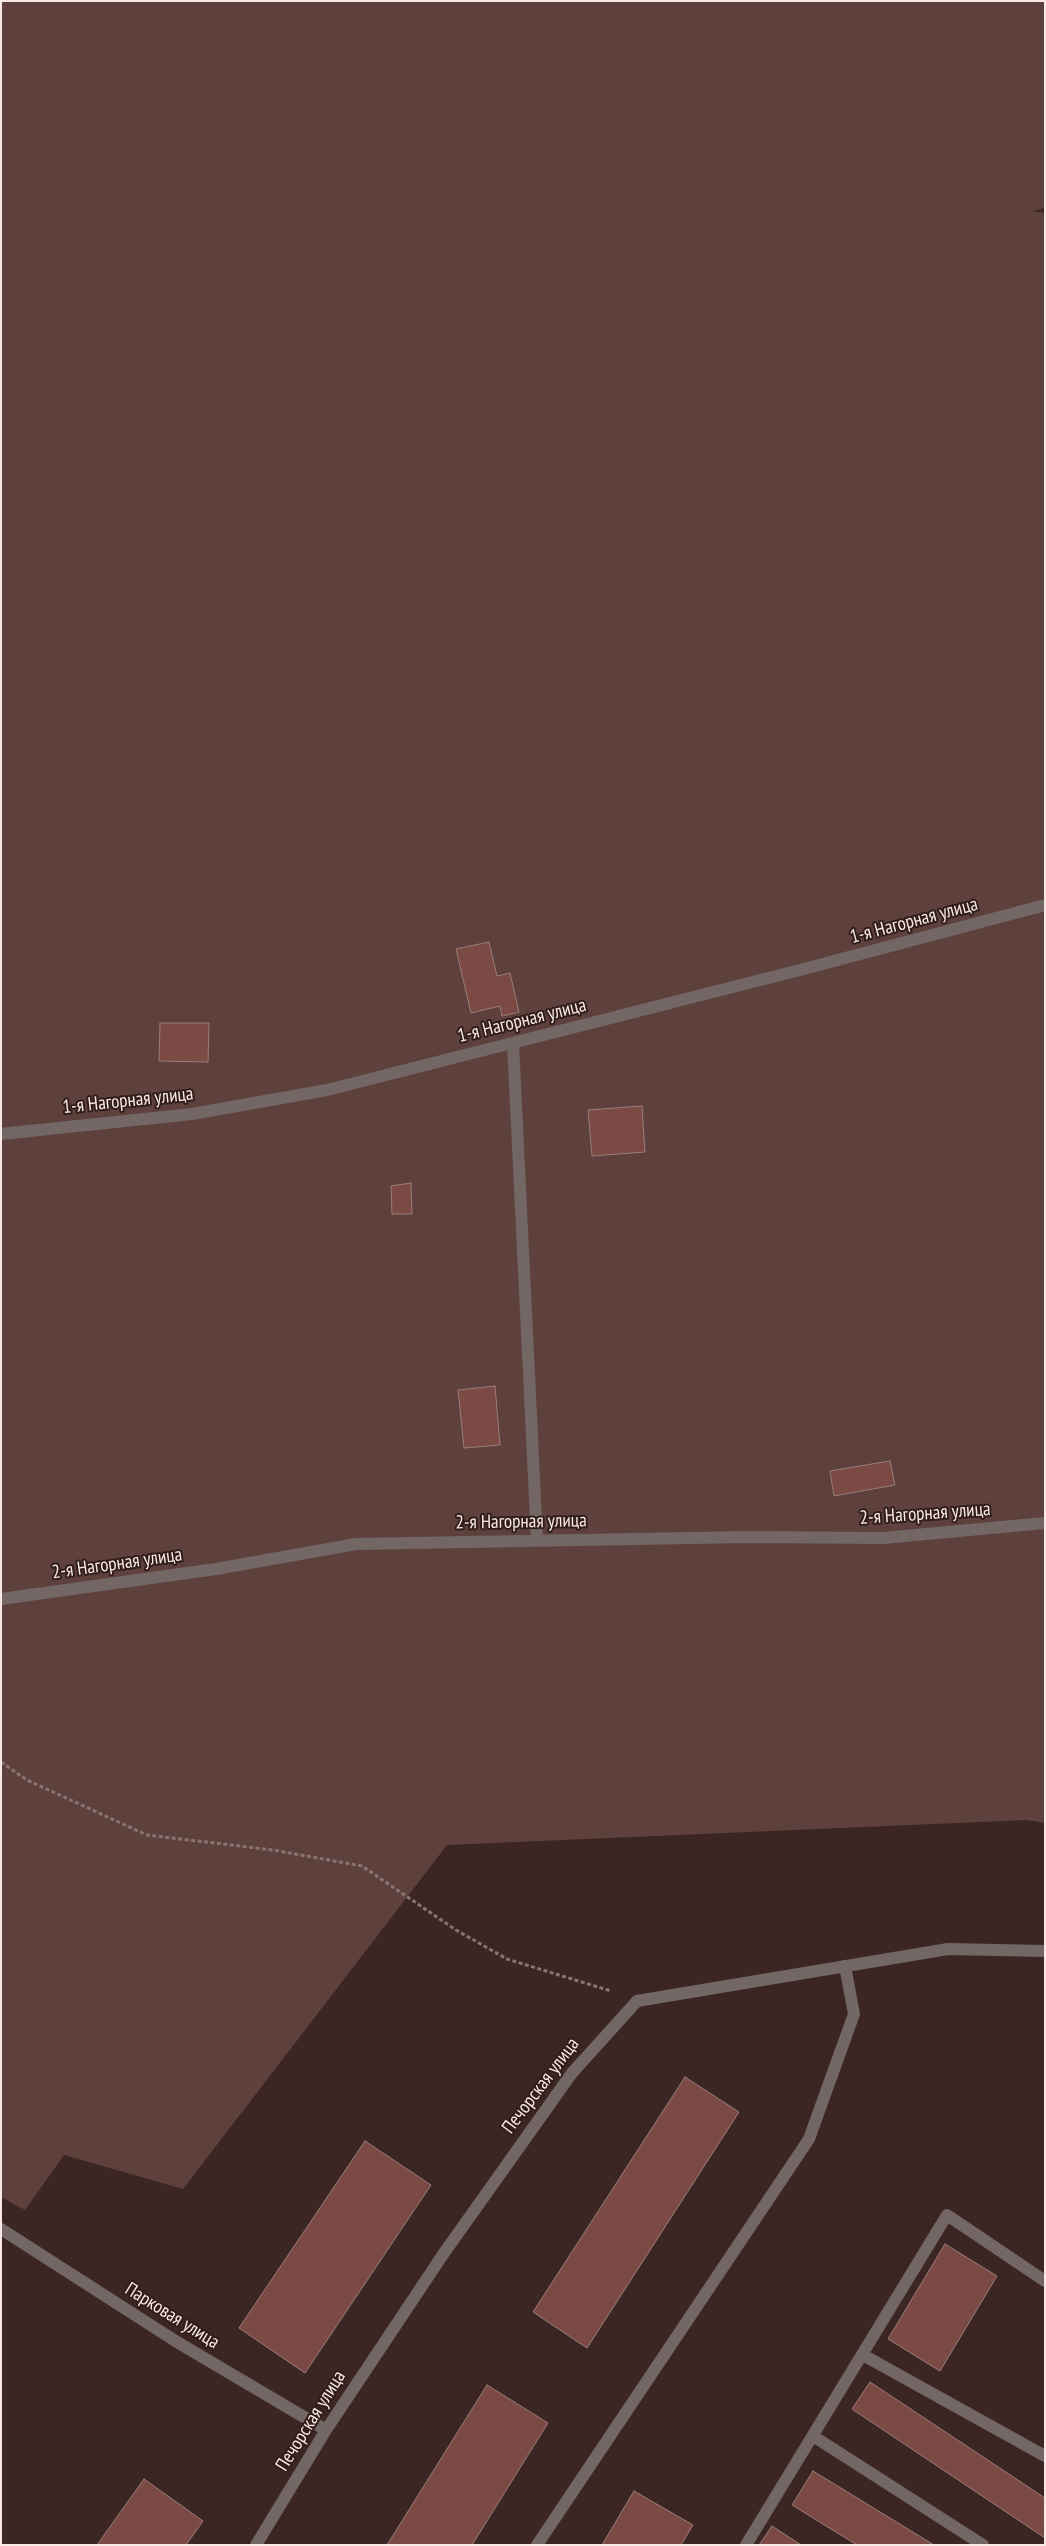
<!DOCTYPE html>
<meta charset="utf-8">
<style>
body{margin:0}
#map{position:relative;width:1046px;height:2546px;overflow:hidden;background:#3c2623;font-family:"PT Sans Narrow",sans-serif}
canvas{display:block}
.frame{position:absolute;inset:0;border:2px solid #f8e9e7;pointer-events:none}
</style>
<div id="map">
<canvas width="1046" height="2546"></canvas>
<div class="frame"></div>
</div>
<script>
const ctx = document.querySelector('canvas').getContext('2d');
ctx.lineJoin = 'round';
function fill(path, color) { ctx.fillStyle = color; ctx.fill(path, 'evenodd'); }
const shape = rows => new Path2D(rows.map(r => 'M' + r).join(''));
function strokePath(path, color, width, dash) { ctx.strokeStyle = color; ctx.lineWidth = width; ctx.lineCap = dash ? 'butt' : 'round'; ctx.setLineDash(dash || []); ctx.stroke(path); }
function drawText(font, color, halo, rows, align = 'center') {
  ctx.font = font + ' "PT Sans Narrow",sans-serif'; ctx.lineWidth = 4; ctx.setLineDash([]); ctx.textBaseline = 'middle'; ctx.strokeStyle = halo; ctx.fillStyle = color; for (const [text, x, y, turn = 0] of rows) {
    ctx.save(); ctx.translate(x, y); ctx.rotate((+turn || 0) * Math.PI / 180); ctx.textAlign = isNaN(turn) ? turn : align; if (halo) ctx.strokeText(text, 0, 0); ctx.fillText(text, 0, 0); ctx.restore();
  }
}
const green = shape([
 [1,1,1045,1,1045,208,1033,211,1045,213,1045,1823,1026,1820,447,1845,183,2189,64,2155,25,2210,1,2197]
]);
const building = shape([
 [489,942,497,976,510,973,519,1012,502,1016,500,1006,471,1013,456,949,489,942],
 [160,1023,209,1023,208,1062,159,1061,160,1023],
 [642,1106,645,1152,592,1156,588,1110,642,1106],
 [411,1183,412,1214,392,1214,391,1186,411,1183],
 [495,1386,500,1445,464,1448,458,1390,495,1386],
 [890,1461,895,1485,834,1496,830,1471,890,1461],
 [685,2077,739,2112,587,2348,533,2312,685,2077],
 [365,2141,431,2185,305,2373,239,2328,365,2141],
 [945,2244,997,2276,940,2371,888,2339,945,2244],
 [870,2382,1045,2498,1045,2538,852,2409,870,2382],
 [487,2385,548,2423,472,2545,387,2545,487,2385],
 [813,2471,934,2545,857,2545,792,2505,813,2471],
 [144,2479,203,2521,186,2545,97,2545,144,2479],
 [634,2491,693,2525,681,2545,602,2545,634,2491],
 [772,2526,801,2545,759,2545,772,2526]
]);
const path = shape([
 [1,1762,27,1780,147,1835,273,1850,362,1866,456,1930,507,1959,611,1991]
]);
const service = shape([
 [513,1043,537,1540],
 [1,1134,192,1114,327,1090,800,970,1045,905],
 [1,1599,216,1569,356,1544,747,1537,883,1538,1045,1523],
 [863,2355,1045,2456],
 [813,2436,983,2545],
 [537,2545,809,2139,854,2014,845,1966],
 [746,2545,947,2215,1045,2281]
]);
const minor = shape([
 [1,2229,177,2342,326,2430],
 [256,2545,326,2430,444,2253,572,2073,637,2001,948,1949,1045,1951]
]);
const streetNames = [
 ["1-я Нагорная улица",914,921,-15],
 ["1-я Нагорная улица",522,1021,-14],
 ["1-я Нагорная улица",128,1101,-6],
 ["2-я Нагорная улица",925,1514,-4],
 ["2-я Нагорная улица",521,1522,-1],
 ["2-я Нагорная улица",117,1564,-8],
 ["Печорская улица",541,2086,-53],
 ["Парковая улица",172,2316,32],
 ["Печорская улица",311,2421,-58]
];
fill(green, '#5e413d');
fill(building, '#7b4a44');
strokePath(building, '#997e7a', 1);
strokePath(path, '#887572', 3, [4, 2.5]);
strokePath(service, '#726765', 12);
strokePath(minor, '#726765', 12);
drawText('19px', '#f8e9e7', '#311d1a', streetNames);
</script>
